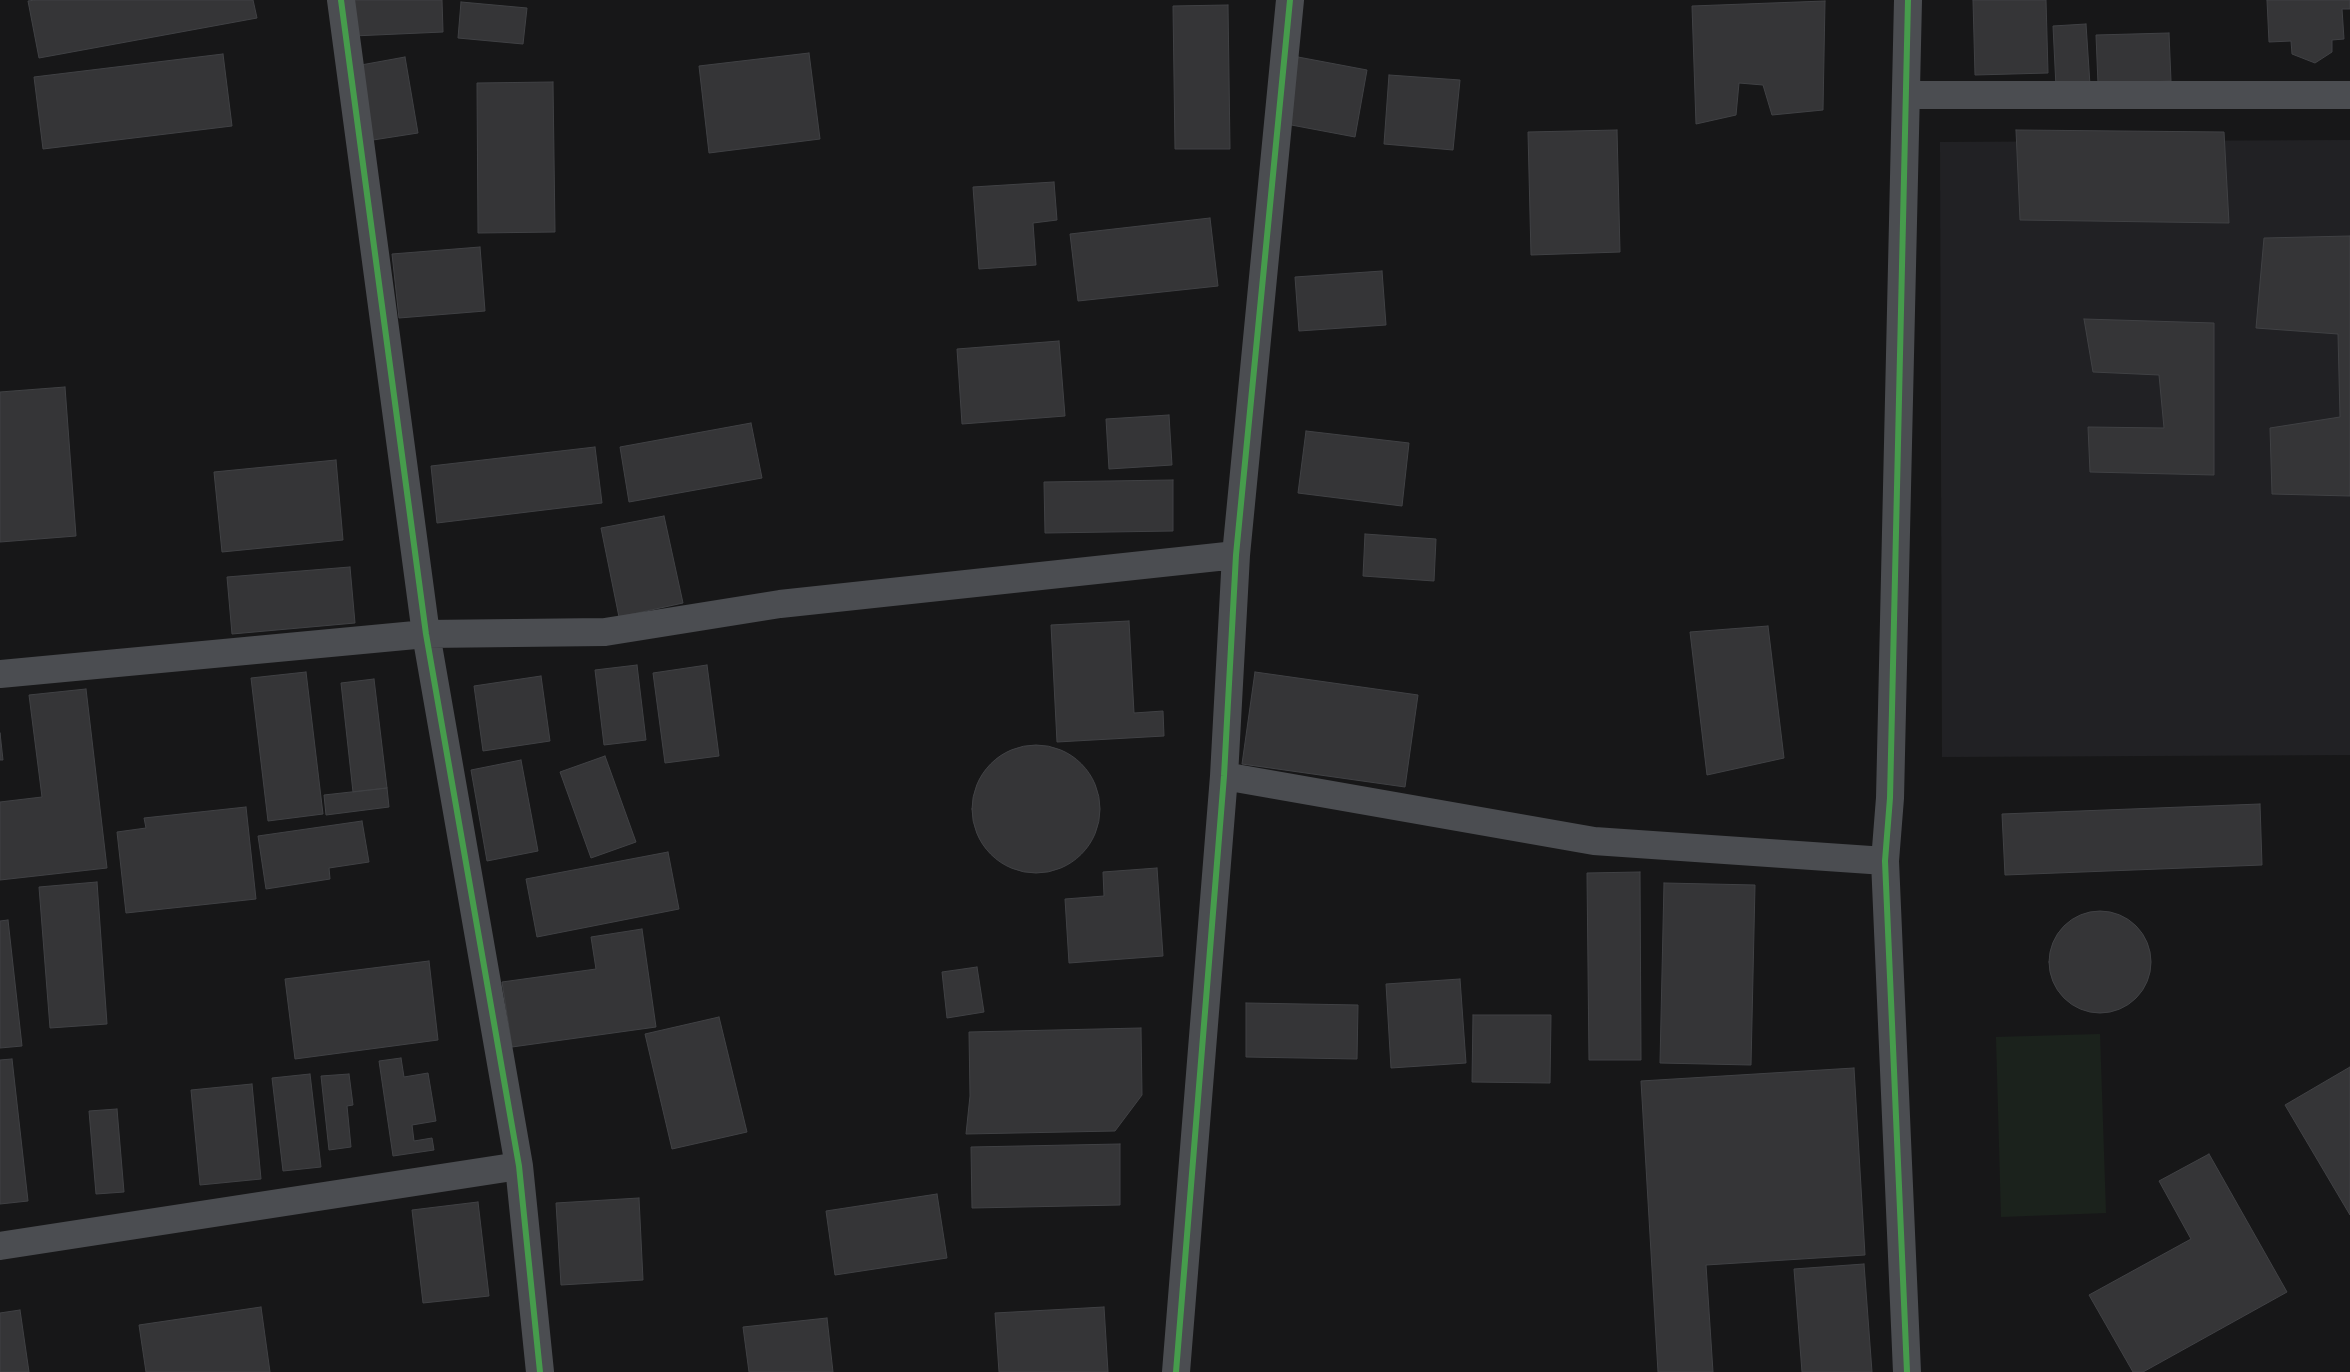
<!DOCTYPE html>
<style>
body{margin:0}
canvas{display:block;background:#171718}
</style>
<canvas width="2350" height="1372"></canvas>
<script>
const ctx = document.querySelector('canvas').getContext('2d');
ctx.lineJoin = 'round';
function fill(path, color) { ctx.fillStyle = color; ctx.fill(path, 'evenodd'); }
const shape = rows => new Path2D(rows.map(r => 'M' + r).join(''));
function strokePath(path, color, width, dash) { ctx.strokeStyle = color; ctx.lineWidth = width; ctx.lineCap = dash ? 'butt' : 'round'; ctx.setLineDash(dash || []); ctx.stroke(path); }
const built = shape([
 [2350,140,2350,755,1942,757,1940,142]
]);
const green = shape([
 [2100,1034,2106,1213,2001,1217,1996,1037]
]);
const building = shape([
 [35,0,253,0,257,18,39,58,28,1,35,0],
 [352,0,442,0,443,32,353,36,352,0],
 [1973,0,2046,0,2048,73,1975,75,1973,0],
 [2267,0,2350,0,2350,9,2342,9,2344,39,2332,40,2332,52,2315,63,2292,54,2291,41,2269,42,2267,0],
 [1825,1,1823,110,1772,115,1763,85,1739,83,1736,115,1696,124,1692,6,1825,1],
 [461,2,527,8,523,44,458,38,461,2],
 [1228,5,1230,149,1175,149,1173,6,1228,5],
 [2086,24,2090,85,2056,87,2053,26,2086,24],
 [2169,33,2171,81,2098,84,2096,35,2169,33],
 [809,53,820,139,709,153,699,66,809,53],
 [223,54,232,126,43,149,34,77,223,54],
 [405,57,418,133,373,140,361,65,405,57],
 [1298,57,1367,70,1355,137,1286,124,1298,57],
 [1389,75,1460,80,1453,150,1384,144,1389,75],
 [553,82,555,232,478,233,477,83,553,82],
 [1617,130,1620,252,1531,255,1528,132,1617,130],
 [2016,130,2224,132,2229,223,2020,220,2016,130],
 [1054,182,1057,220,1033,223,1036,265,979,269,973,187,1054,182],
 [1210,218,1218,286,1078,301,1070,234,1210,218],
 [2350,236,2350,496,2272,494,2270,428,2340,417,2338,334,2256,328,2264,238,2350,236],
 [480,247,485,311,399,318,392,254,480,247],
 [1382,271,1386,325,1299,331,1295,277,1382,271],
 [2084,319,2214,323,2214,475,2090,472,2088,427,2164,428,2159,375,2093,372,2084,319],
 [1059,341,1065,416,962,424,957,349,1059,341],
 [65,387,76,536,0,542,0,392,65,387],
 [1169,415,1172,465,1109,469,1106,419,1169,415],
 [751,423,762,478,629,502,620,447,751,423],
 [1306,431,1409,443,1402,506,1298,493,1306,431],
 [595,447,602,503,437,523,431,466,595,447],
 [336,460,343,540,222,552,214,472,336,460],
 [1173,480,1173,531,1045,533,1044,482,1173,480],
 [664,516,683,603,619,617,601,528,664,516],
 [1365,534,1436,539,1434,581,1363,576,1365,534],
 [350,567,355,623,232,634,227,577,350,567],
 [1129,621,1134,713,1163,711,1164,736,1057,742,1051,625,1129,621],
 [1768,626,1784,758,1707,775,1690,632,1768,626],
 [637,665,646,740,604,745,595,670,637,665],
 [707,665,719,756,665,763,653,673,707,665],
 [306,672,323,814,268,821,251,678,306,672],
 [1255,672,1418,695,1405,787,1242,764,1255,672],
 [541,676,550,741,483,751,474,686,541,676],
 [374,679,387,788,353,792,341,683,374,679],
 [86,689,107,868,0,880,0,802,42,797,29,695,86,689],
 [0,733,3,760,0,760,0,733],
 '972 809a64 64 0 1 1 128 0a64 64 0 1 1-128 0Z',
 [605,756,636,842,591,858,560,772,605,756],
 [521,760,538,851,487,861,471,770,521,760],
 [387,788,389,807,326,815,324,795,387,788],
 [2260,804,2262,865,2005,875,2002,814,2260,804],
 [246,807,256,899,126,913,117,832,146,828,144,818,246,807],
 [362,821,369,862,329,868,330,879,266,889,258,836,362,821],
 [668,852,679,909,537,937,526,879,668,852],
 [1157,868,1163,956,1069,963,1065,899,1104,896,1103,872,1157,868],
 [1640,872,1641,1060,1589,1060,1587,873,1640,872],
 [97,882,107,1024,50,1028,39,887,97,882],
 [1664,883,1755,885,1751,1065,1660,1063,1664,883],
 '2049 962a51 51 0 1 1 102 0a51 51 0 1 1-102 0Z',
 [8,920,22,1046,0,1048,0,921,8,920],
 [642,929,656,1027,512,1047,502,982,596,969,591,937,642,929],
 [429,961,438,1040,295,1059,285,979,429,961],
 [977,967,984,1012,947,1018,942,972,977,967],
 [1460,979,1466,1063,1391,1068,1386,984,1460,979],
 [1246,1003,1358,1005,1357,1059,1246,1057,1246,1003],
 [1473,1015,1551,1015,1550,1083,1472,1082,1473,1015],
 [719,1017,747,1132,672,1149,645,1034,719,1017],
 [1141,1028,1142,1095,1115,1131,966,1134,970,1096,969,1032,1141,1028],
 [401,1058,404,1077,428,1073,436,1121,412,1125,414,1141,432,1138,434,1150,393,1156,379,1061,401,1058],
 [12,1059,28,1201,0,1204,0,1060,12,1059],
 [2350,1067,2350,1215,2285,1105,2350,1067],
 [1854,1068,1865,1255,1706,1265,1713,1372,1658,1372,1641,1081,1854,1068],
 [310,1074,321,1167,283,1171,272,1078,310,1074],
 [349,1074,353,1105,347,1106,351,1147,329,1150,321,1076,349,1074],
 [252,1084,261,1179,200,1185,191,1090,252,1084],
 [117,1109,124,1192,96,1194,89,1111,117,1109],
 [1120,1144,1120,1205,972,1208,971,1147,1120,1144],
 [2209,1154,2287,1292,2143,1372,2133,1372,2089,1295,2191,1239,2159,1181,2209,1154],
 [937,1194,947,1258,835,1275,826,1211,937,1194],
 [639,1198,643,1280,561,1285,556,1203,639,1198],
 [478,1202,489,1296,423,1303,412,1210,478,1202],
 [1864,1264,1872,1372,1802,1372,1794,1269,1864,1264],
 [261,1307,270,1372,146,1372,139,1325,261,1307],
 [1104,1307,1108,1372,999,1372,995,1313,1104,1307],
 [20,1310,29,1372,0,1372,0,1313,20,1310],
 [827,1318,833,1372,749,1372,743,1327,827,1318]
]);
const minor = shape([
 [341,0,426,634,519,1166,540,1372],
 [1906,95,2350,95],
 [0,674,426,634,605,632,780,604,1236,555],
 [1224,776,1594,841,1885,861],
 [0,1246,519,1166],
 [1176,1372,1224,776,1236,555,1290,0],
 [1907,1372,1885,861,1890,798,1908,0]
]);
const cycleway = shape([
 [341,0,426,634,519,1166,540,1372],
 [1176,1372,1224,776,1236,555,1290,0],
 [1907,1372,1885,861,1890,798,1908,0]
]);
fill(built, '#212124');
fill(green, '#1b221c');
fill(building, '#353537');
strokePath(building, '#404144', 1);
strokePath(minor, '#4b4d51', 28);
strokePath(cycleway, '#469c4c', 6);
</script>
